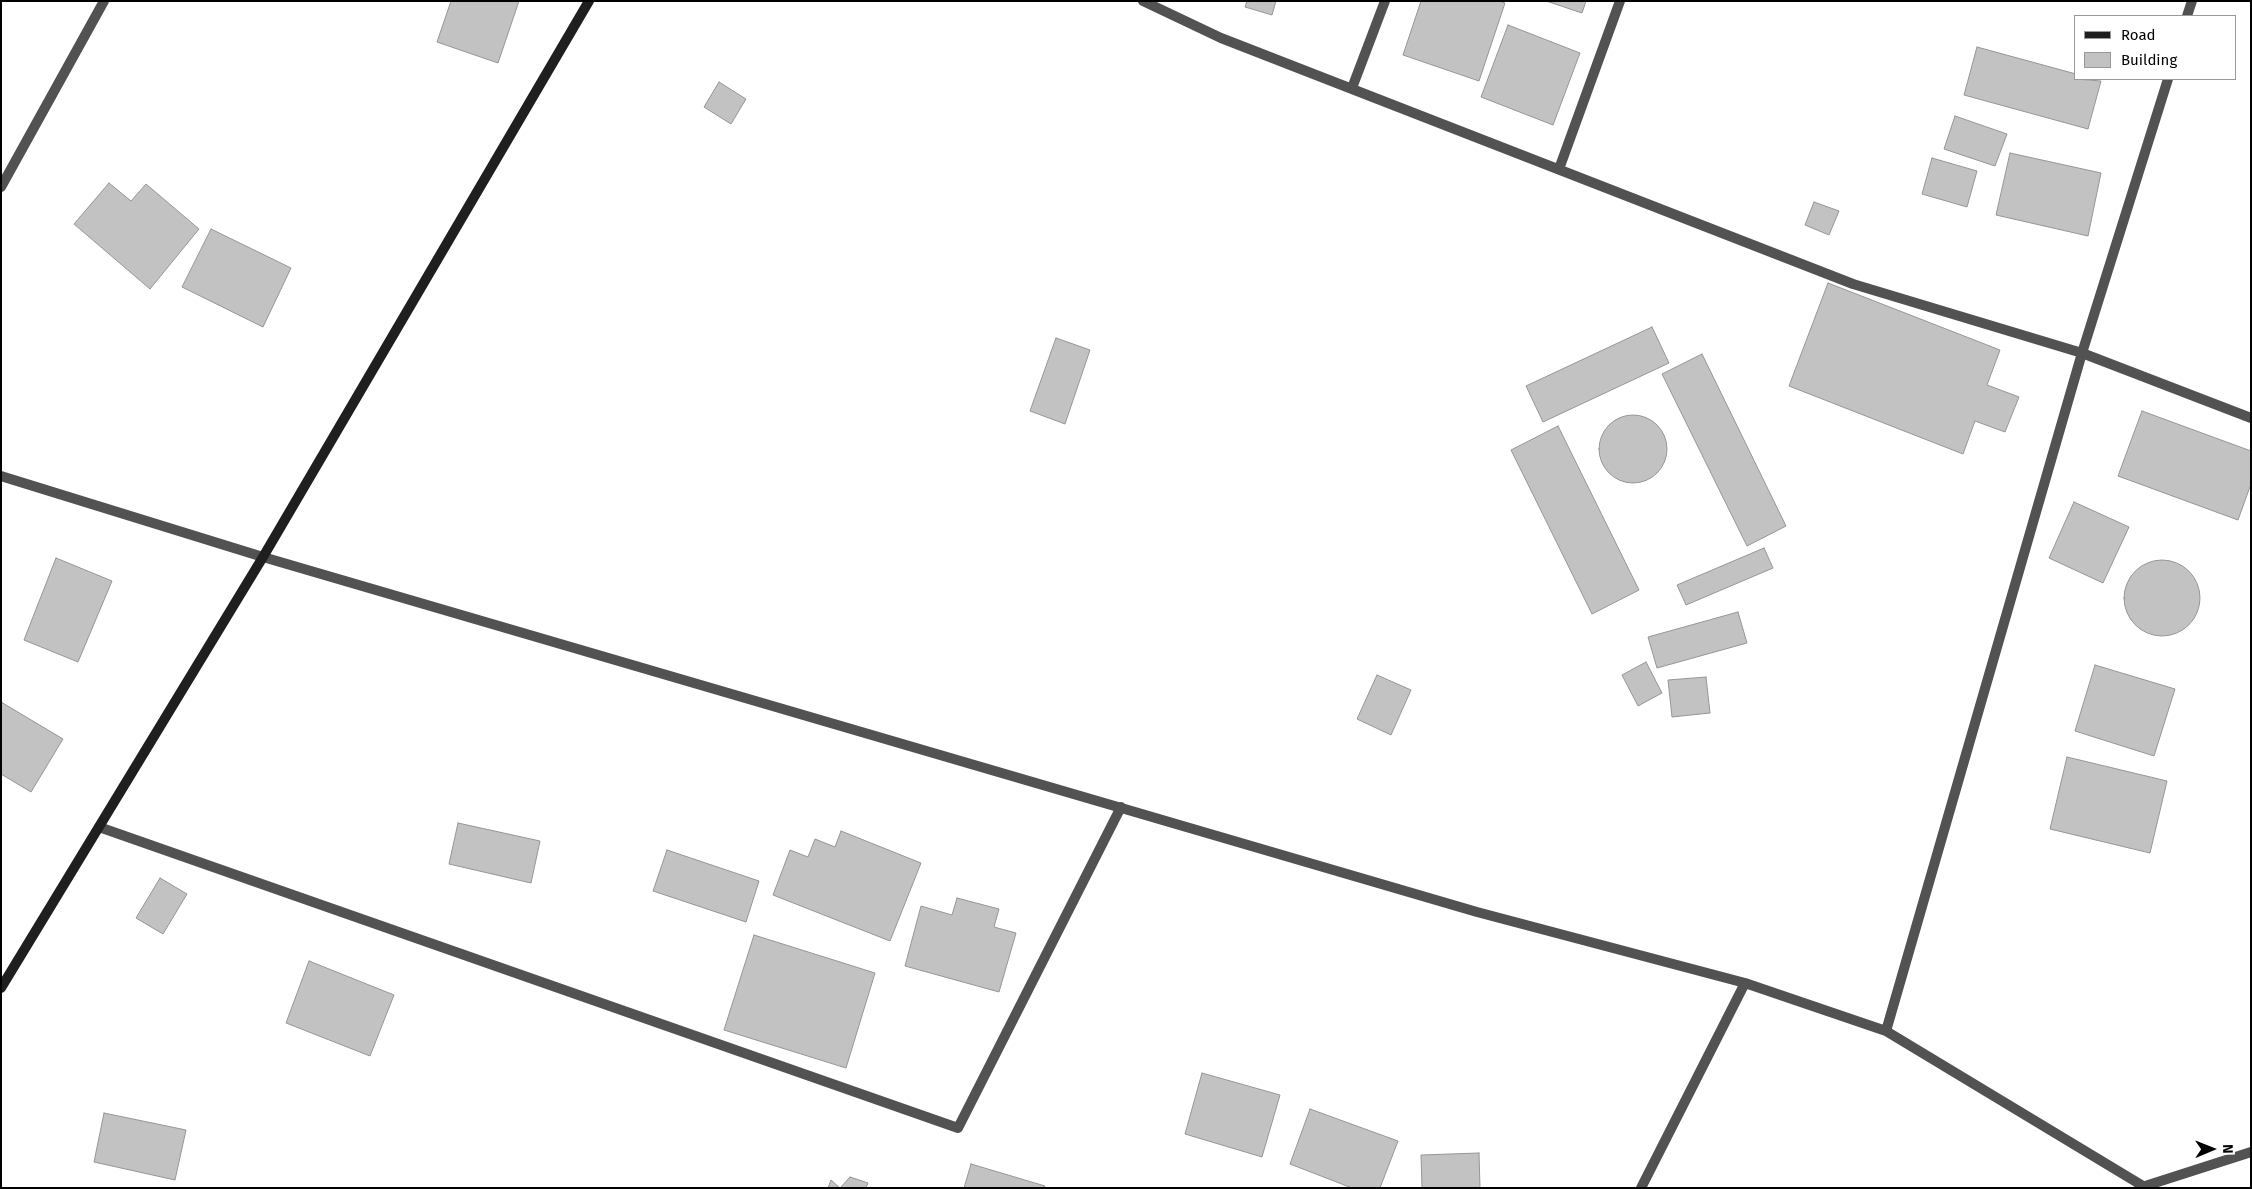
<!DOCTYPE html>
<style>
body{margin:0}
#map{position:relative;width:2252px;height:1189px;overflow:hidden;background:#fff;font-family:"Fira Sans",sans-serif}
canvas{display:block}
.frame{position:absolute;inset:0;border:2px solid #000;pointer-events:none}
.legend{position:absolute;left:2074px;top:15px;width:162px;height:65px;box-sizing:border-box;background:#fff;border:1px solid #999;margin:0;padding:6px 9px;list-style:none;font-size:15px;color:#000}
.legend li{display:flex;align-items:center;gap:10px;height:25px}
.legend b{width:25px;border:1px solid #999}
.north{position:absolute;left:2187px;top:1124px;width:50px;height:50px;-webkit-text-stroke:4px #fff;paint-order:stroke;rotate:89deg;font-size:14px;font-weight:700;line-height:20px;text-align:center;color:#000}
.north::after{content:'';display:block;margin:auto;width:18px;height:22px;background:#000;clip-path:polygon(50% 0,100% 100%,50% 72%,0 100%)}
</style>
<div id="map">
<canvas width="2252" height="1189"></canvas>
<div class="frame"></div>
<ul class="legend">
<li><b style="height:6px;background:#1f1f1f"></b>Road</li>
<li><b style="height:14px;background:#c2c2c2"></b>Building</li>
</ul>
<div class="north">N</div>
</div>
<script>
const ctx = document.querySelector('canvas').getContext('2d');
ctx.lineJoin = 'round';
function fill(path, color) { ctx.fillStyle = color; ctx.fill(path, 'evenodd'); }
const shape = rows => new Path2D(rows.map(r => 'M' + r).join(''));
function strokePath(path, color, width, dash) { ctx.strokeStyle = color; ctx.lineWidth = width; ctx.lineCap = dash ? 'butt' : 'round'; ctx.setLineDash(dash || []); ctx.stroke(path); }
const building = shape([
 [451,1,519,1,498,63,437,42,451,1],
 [1247,1,1276,1,1272,15,1245,7,1247,1],
 [1421,1,1499,1,1505,3,1479,81,1403,55,1421,1],
 [1546,1,1586,1,1582,13,1546,1],
 [1508,25,1580,53,1553,125,1481,97,1508,25],
 [1977,47,2076,74,2076,79,2101,81,2088,129,1964,95,1977,47],
 [719,82,746,99,731,124,704,107,719,82],
 [1955,116,2007,134,1995,166,1944,149,1955,116],
 [2010,153,2101,173,2088,236,1996,215,2010,153],
 [1932,158,1977,171,1967,207,1922,194,1932,158],
 [109,183,131,201,146,184,199,229,150,289,74,224,109,183],
 [1814,202,1839,211,1829,235,1805,225,1814,202],
 [211,229,291,268,263,327,182,287,211,229],
 [1828,283,2000,350,1987,385,2019,397,2005,432,1975,421,1963,454,1789,386,1828,283],
 [1652,327,1669,363,1543,422,1526,386,1652,327],
 [1056,338,1090,350,1065,424,1030,411,1056,338],
 [1702,354,1786,526,1747,546,1662,374,1702,354],
 [2142,411,2251,451,2251,484,2238,520,2118,476,2142,411],
 '1599 449a34 34 0 1 1 68 0a34 34 0 1 1-68 0Z',
 [1558,426,1639,590,1592,614,1511,450,1558,426],
 [2074,502,2129,527,2103,583,2049,558,2074,502],
 [1764,548,1773,568,1686,605,1677,585,1764,548],
 [56,558,112,581,78,662,24,640,56,558],
 '2124 598a38 38 0 1 1 76 0a38 38 0 1 1-76 0Z',
 [1738,612,1747,643,1657,668,1648,637,1738,612],
 [1646,662,1662,693,1638,706,1622,675,1646,662],
 [2095,665,2175,689,2154,756,2075,731,2095,665],
 [1377,675,1411,690,1391,735,1357,719,1377,675],
 [1706,677,1710,713,1672,717,1668,680,1706,677],
 [1,702,63,739,31,792,1,774,1,702],
 [2067,757,2167,781,2150,853,2050,829,2067,757],
 [458,823,540,841,531,883,449,864,458,823],
 [841,831,921,863,890,941,773,895,790,850,808,857,815,839,835,847,841,831],
 [667,850,759,881,746,922,653,891,667,850],
 [160,878,187,894,163,934,136,918,160,878],
 [957,898,999,909,994,927,1016,933,999,992,905,966,921,906,952,915,957,898],
 [754,935,875,973,846,1068,724,1030,754,935],
 [309,961,394,995,370,1056,286,1023,309,961],
 [1202,1073,1280,1095,1262,1157,1185,1134,1202,1073],
 [1310,1109,1398,1141,1380,1188,1352,1188,1290,1164,1310,1109],
 [104,1113,186,1130,175,1180,94,1162,104,1113],
 [1479,1153,1480,1188,1422,1188,1421,1155,1479,1153],
 [971,1164,1045,1186,1044,1188,964,1188,971,1164],
 [850,1177,868,1183,866,1188,828,1188,831,1180,840,1188,850,1177]
]);
const street = shape([
 [1143,1,1221,38,1853,284,2082,353,2251,418],
 [2187,16,2192,1],
 [1352,88,1385,1],
 [1559,169,1620,1],
 [1,187,104,1],
 [1,476,263,557,1477,912,1745,983,1886,1031,2143,1186],
 [99,827,958,1128,1121,807],
 [1886,1031,2082,353,2168,79],
 [1641,1188,1745,983],
 [2139,1188,2251,1152]
]);
const secondary = shape([
 [1,988,263,557,589,1]
]);
fill(building, '#c2c2c2');
strokePath(building, '#969696', 1);
strokePath(street, '#525252', 10);
strokePath(secondary, '#1f1f1f', 10);
</script>
